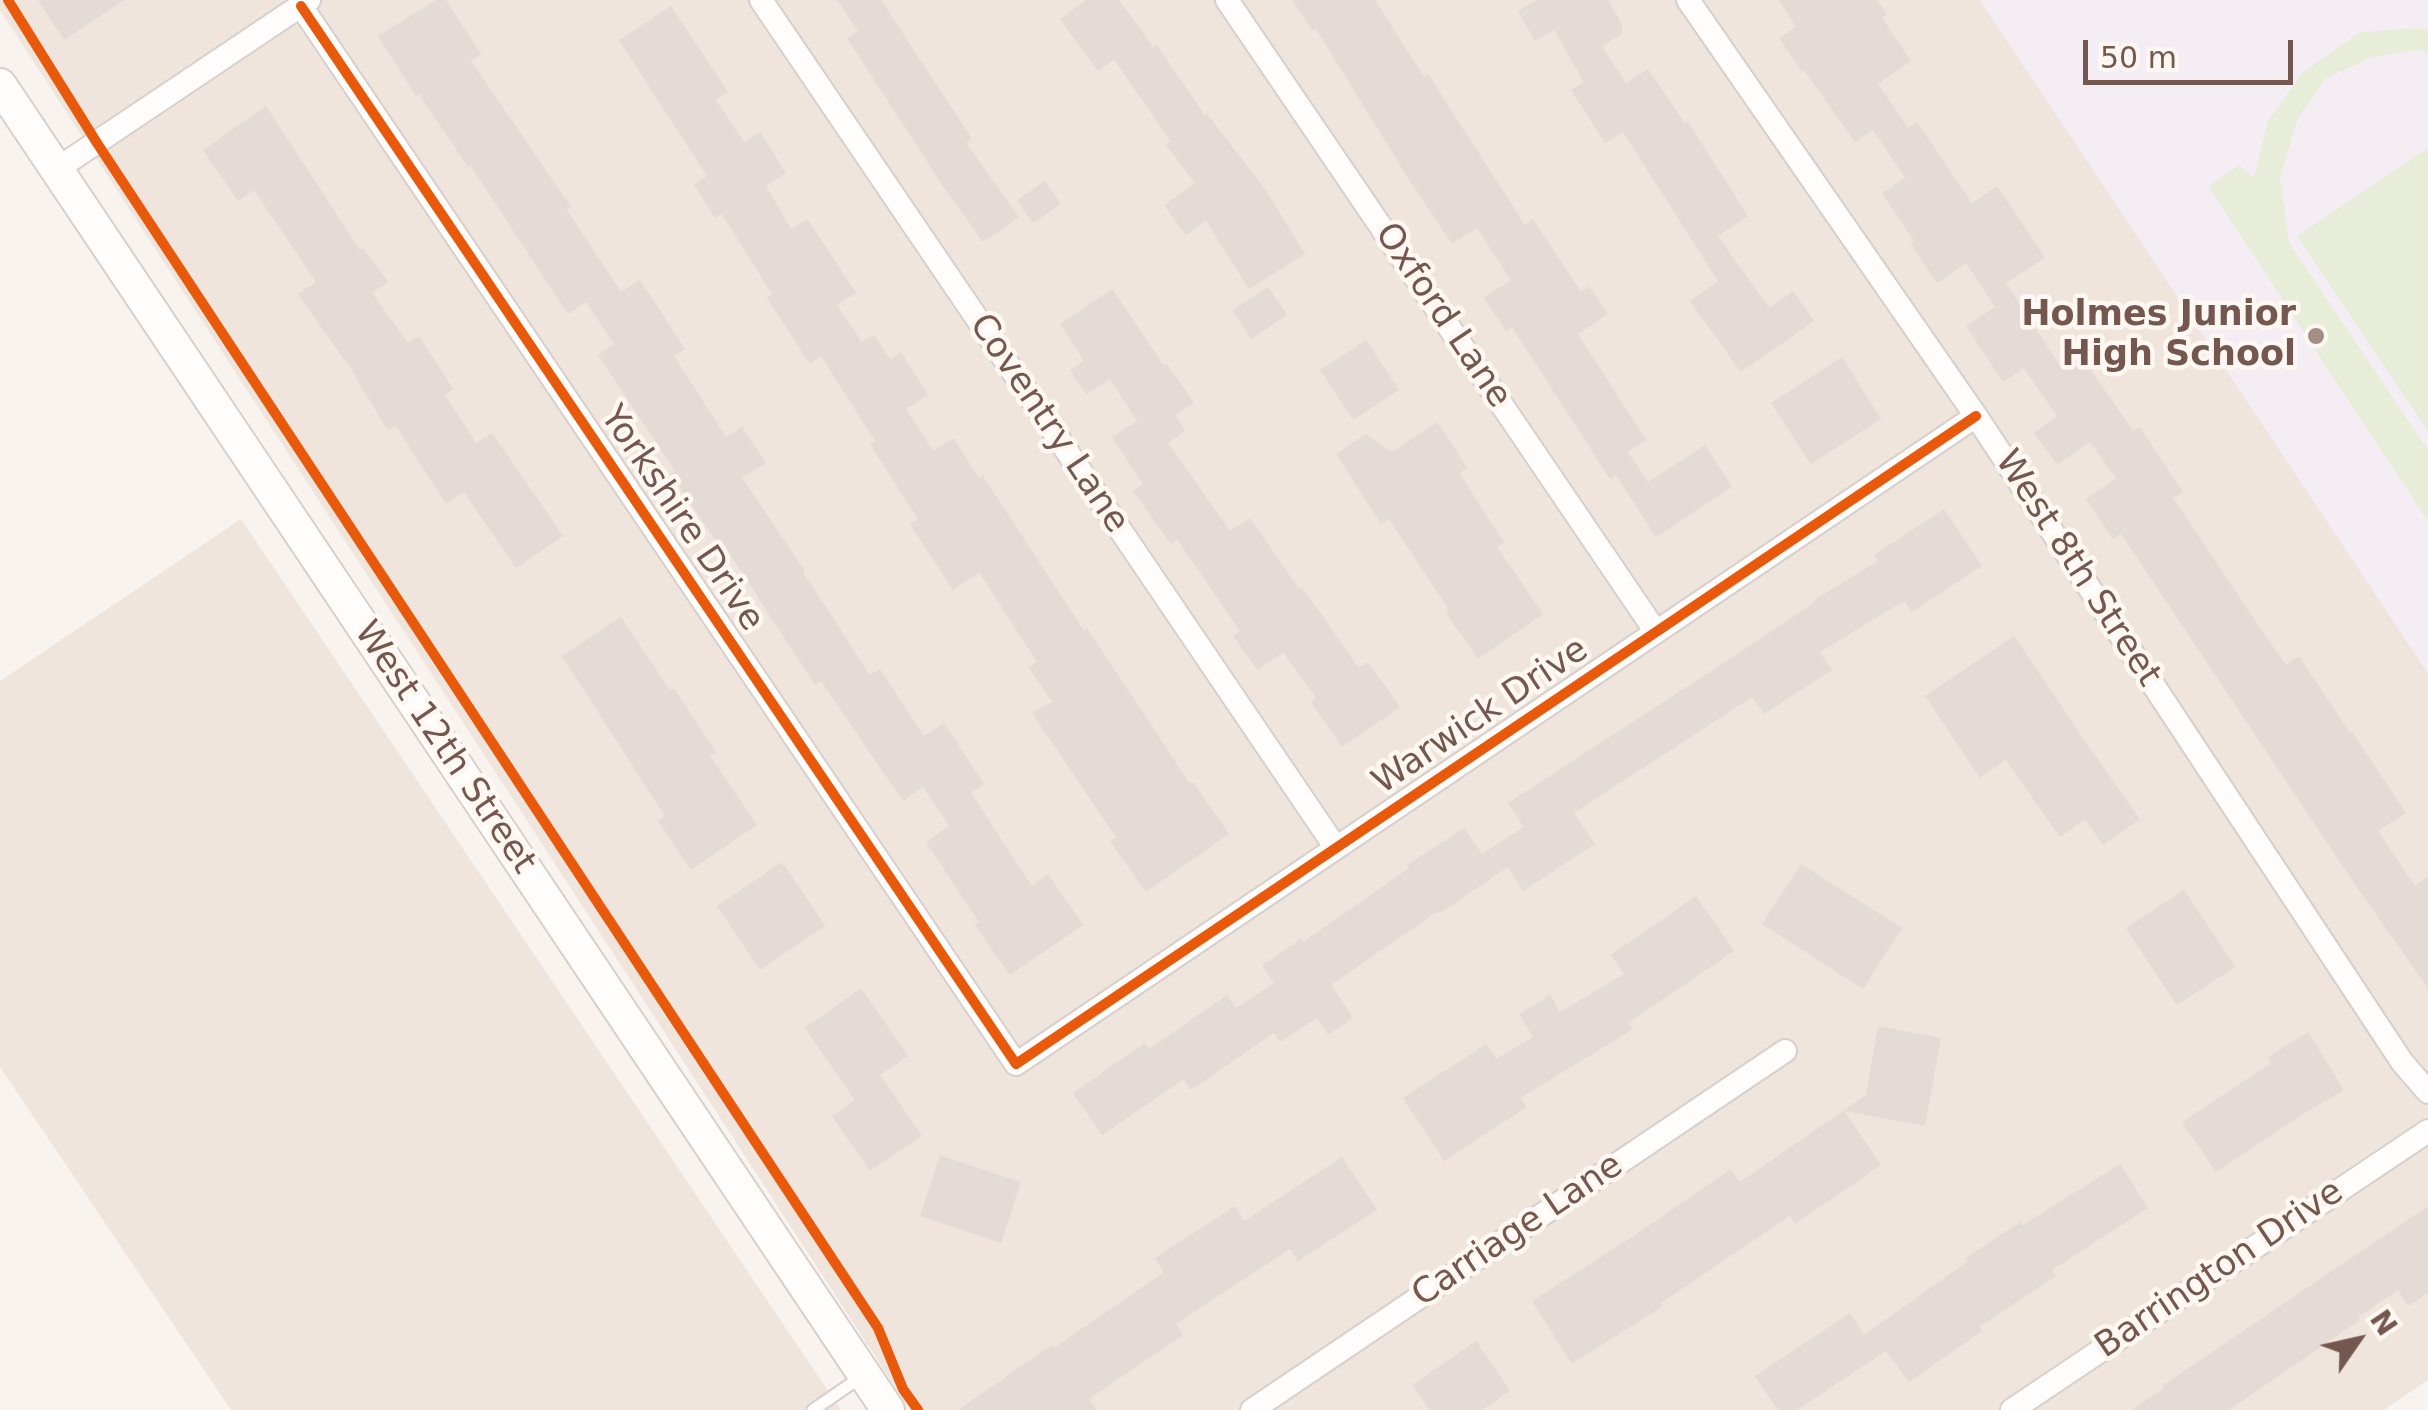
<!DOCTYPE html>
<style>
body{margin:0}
#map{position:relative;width:2428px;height:1410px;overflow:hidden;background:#f8f3ee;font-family:"DejaVu Sans",sans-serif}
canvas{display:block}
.north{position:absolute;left:2308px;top:1290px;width:100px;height:100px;-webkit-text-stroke:8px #fef7f2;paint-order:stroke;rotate:56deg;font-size:28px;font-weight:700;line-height:40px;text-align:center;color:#745850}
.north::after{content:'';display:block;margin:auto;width:35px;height:45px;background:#745850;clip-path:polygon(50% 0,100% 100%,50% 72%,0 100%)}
.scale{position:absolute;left:2083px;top:40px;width:210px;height:45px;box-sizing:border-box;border:5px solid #745850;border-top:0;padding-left:12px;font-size:30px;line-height:35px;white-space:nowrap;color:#745850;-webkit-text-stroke:8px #fef7f2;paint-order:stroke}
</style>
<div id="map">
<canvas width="2428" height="1410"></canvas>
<div class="north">N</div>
<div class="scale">50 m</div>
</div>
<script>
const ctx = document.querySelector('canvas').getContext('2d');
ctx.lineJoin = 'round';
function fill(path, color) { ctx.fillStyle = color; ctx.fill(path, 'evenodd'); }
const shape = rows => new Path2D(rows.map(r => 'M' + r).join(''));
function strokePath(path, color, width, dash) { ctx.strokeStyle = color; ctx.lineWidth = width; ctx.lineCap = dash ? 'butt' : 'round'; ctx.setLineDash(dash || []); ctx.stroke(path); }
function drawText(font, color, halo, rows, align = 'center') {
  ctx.font = font + ' "DejaVu Sans",sans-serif'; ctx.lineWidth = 9; ctx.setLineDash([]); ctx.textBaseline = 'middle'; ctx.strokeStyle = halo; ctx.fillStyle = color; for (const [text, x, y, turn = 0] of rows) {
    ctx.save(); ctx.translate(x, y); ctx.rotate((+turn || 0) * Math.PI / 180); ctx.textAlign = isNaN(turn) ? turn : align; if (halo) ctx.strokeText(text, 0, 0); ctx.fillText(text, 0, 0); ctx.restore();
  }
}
const residential = shape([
 [0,0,1980,0,2428,673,2428,1380,2384,1410,910,1410,0,10],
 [241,519,841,1410,231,1410,0,1067,0,681]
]);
const education = shape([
 [1980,0,2428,0,2428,673]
]);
const green = shape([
 [2419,28,2428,30,2428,53,2417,50,2372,57,2325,79,2298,118,2280,177,2289,242,2428,450,2428,522,2208,186,2239,165,2254,178,2268,121,2302,73,2360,32],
 [2428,148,2428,431,2297,236]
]);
const building = shape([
 [38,0,124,0,64,40],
 [436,0,446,0,481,54,471,61,571,207,567,210,621,292,640,280,685,349,674,356,726,437,742,427,766,463,742,478,805,571,803,572,870,675,880,669,924,736,944,723,984,784,971,793,1032,886,1048,874,1083,925,1010,975,975,925,979,922,926,842,949,826,923,787,903,801,821,681,815,685,720,539,716,541,671,474,675,471,598,355,614,344,586,302,568,314,470,165,468,167,419,94,416,96,378,36],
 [837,0,881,0,972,139,966,143,1019,217,983,242,943,186,847,38,858,31],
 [1086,0,1119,0,1153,47,1157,45,1205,116,1207,114,1265,189,1305,254,1249,289,1206,221,1186,235,1164,205,1195,183,1166,145,1170,141,1114,59,1098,71,1060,19],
 [1292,0,1375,0,1424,77,1428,74,1525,225,1533,219,1581,292,1589,286,1608,314,1578,334,1646,440,1628,452,1648,482,1705,445,1732,487,1656,537,1616,475,1610,479,1512,327,1506,331,1484,298,1511,280,1477,228,1452,244,1408,178,1316,29,1313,31],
 [1537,0,1608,0,1622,25,1622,34,1602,46,1626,83,1648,69,1685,124,1688,122,1748,216,1718,236,1769,308,1793,291,1814,321,1741,372,1690,301,1718,281,1623,132,1605,143,1571,90,1584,82,1554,30,1535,41,1518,11],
 [1779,0,1877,0,1887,15,1882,18,1911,61,1878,84,1908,128,1917,122,1972,203,1997,186,2045,258,2006,283,2062,369,2081,356,2133,431,2140,427,2183,492,2173,498,2262,631,2286,665,2299,656,2350,733,2352,732,2406,813,2378,831,2415,886,2428,876,2428,988,2352,880,2121,534,2113,539,2086,499,2116,478,2090,442,2057,465,2034,433,2057,416,2024,368,2003,382,1966,326,1995,307,1966,263,1937,283,1911,244,1914,241,1882,193,1905,178,1873,130,1855,142,1804,70,1802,72,1779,38,1796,27],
 [671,6,728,92,716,100,744,142,760,132,786,173,766,186,791,229,807,219,856,293,837,305,862,342,874,335,890,359,901,352,928,395,906,409,933,451,953,438,979,478,983,476,1084,631,1087,628,1190,784,1193,782,1229,834,1146,892,1110,841,1116,837,1032,713,1052,702,1029,668,1037,662,979,572,953,590,910,524,918,519,870,444,875,441,821,356,810,364,767,298,772,294,722,214,715,218,694,185,707,176,619,40],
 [266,106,360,250,363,248,388,282,372,293,408,343,419,336,453,389,445,395,476,443,492,433,563,536,516,568,464,492,446,504,396,426,388,430,355,377,356,376,298,294,316,282,254,190,238,201,203,150],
 [1045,181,1061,204,1033,223,1017,200],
 [1268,287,1287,315,1251,339,1233,310],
 [1112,289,1164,366,1167,364,1194,403,1175,415,1185,431,1168,443,1230,531,1250,518,1299,589,1302,587,1359,668,1368,662,1400,707,1342,747,1311,702,1316,698,1283,652,1258,670,1233,636,1240,631,1177,539,1171,544,1133,491,1143,484,1112,437,1137,421,1110,379,1086,394,1070,370,1084,361,1060,324],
 [1366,340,1399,390,1353,420,1320,370],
 [1842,357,1881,419,1811,464,1771,403],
 [1438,422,1467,468,1459,473,1504,542,1497,547,1543,614,1478,659,1446,613,1449,610,1389,519,1381,524,1336,454,1366,434,1392,452],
 [1944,509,1982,566,1912,612,1904,601,1820,652,1832,670,1764,714,1752,697,1574,813,1595,844,1523,891,1508,867,1440,913,1438,911,1331,985,1353,1018,1328,1035,1317,1018,1280,1042,1274,1033,1191,1090,1184,1079,1102,1135,1073,1093,1145,1043,1149,1049,1227,995,1236,1008,1274,983,1262,965,1301,939,1303,942,1409,868,1407,865,1464,828,1482,854,1524,827,1508,803,1728,660,1815,602,1814,600,1878,561,1874,555],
 [621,617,670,690,674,688,716,752,710,756,757,825,691,870,658,821,665,816,562,656],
 [2014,636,2087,744,2140,819,2103,845,2085,819,2060,837,2006,760,1980,778,1925,696],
 [782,862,825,926,760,970,717,906],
 [1801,864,1902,928,1863,989,1762,924],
 [2184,890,2235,967,2177,1005,2126,928],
 [1696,896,1734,951,1628,1023,1632,1030,1520,1098,1527,1107,1444,1161,1403,1098,1486,1044,1496,1059,1533,1037,1519,1014,1550,995,1560,1012,1624,974,1611,955],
 [861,988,908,1056,880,1075,922,1136,870,1171,832,1116,855,1100,805,1028],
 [1878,1026,1941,1038,1925,1126,1844,1111,1881,1165,1795,1224,1790,1216,1661,1303,1663,1306,1572,1364,1532,1301,1635,1235,1731,1169,1740,1182,1866,1095],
 [2308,1032,2344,1090,2303,1114,2216,1172,2182,1122,2271,1063,2268,1057],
 [940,1155,1021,1182,1001,1243,920,1216],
 [1342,1157,1377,1210,1298,1261,1290,1249,1176,1324,1183,1335,1089,1399,1097,1410,958,1410,1052,1345,1054,1348,1164,1272,1155,1258,1235,1206,1244,1221],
 [2120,1164,2148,1208,2052,1270,2056,1276,1979,1327,1982,1331,1909,1382,1886,1351,1797,1410,1778,1410,1755,1376,1850,1313,1864,1335,1968,1261,1966,1258,2020,1222,2023,1225],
 [2428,1206,2428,1293,2408,1306,2398,1290,2358,1317,2360,1320,2229,1410,2132,1410,2164,1388,2162,1386],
 [1476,1341,1510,1391,1482,1410,1429,1410,1412,1385]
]);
const service = shape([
 [813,1410,861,1377]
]);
const minor = shape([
 [761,0,1336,848],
 [1227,0,1656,632],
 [1688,0,1976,416,2402,1062,2428,1092],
 [301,6,1016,1064,1976,416],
 [57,169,309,0],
 [1252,1410,1785,1051],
 [2012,1410,2428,1131]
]);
const secondary = shape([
 [0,85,888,1410]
]);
const cycleway = shape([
 [8,0,97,143,878,1328,903,1389,918,1410],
 [301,6,1016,1064,1976,416]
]);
const markers = [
 [2316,336,10,"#a28e87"]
];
const streetNames = [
 ["Oxford Lane",1442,316,56],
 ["Coventry Lane",1048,424,56],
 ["Yorkshire Drive",681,519,56],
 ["West 8th Street",2077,569,57],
 ["Warwick Drive",1481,717,-34],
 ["West 12th Street",444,748,56],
 ["Carriage Lane",1518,1231,-34],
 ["Barrington Drive",2220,1270,-34]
];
const poiNames = [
 ["Holmes Junior",2296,316],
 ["High School",2296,356]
];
fill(residential, '#f0e5dd');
fill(education, '#f4edf4');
fill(green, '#e8edda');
fill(building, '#e4dbd6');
strokePath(service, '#d6cfcb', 15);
strokePath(minor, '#d6cfcb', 26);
strokePath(secondary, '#d7cfca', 36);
strokePath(service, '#fefdfc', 11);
strokePath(minor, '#fefdfc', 22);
strokePath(secondary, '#fefdfc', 32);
strokePath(cycleway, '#e8590c', 10);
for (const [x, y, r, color] of markers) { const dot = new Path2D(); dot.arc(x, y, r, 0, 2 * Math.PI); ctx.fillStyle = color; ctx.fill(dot); strokePath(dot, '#fef7f2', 4); }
drawText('35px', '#745850', '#fef7f2', streetNames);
drawText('bold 35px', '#745850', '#fef7f2', poiNames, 'right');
</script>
